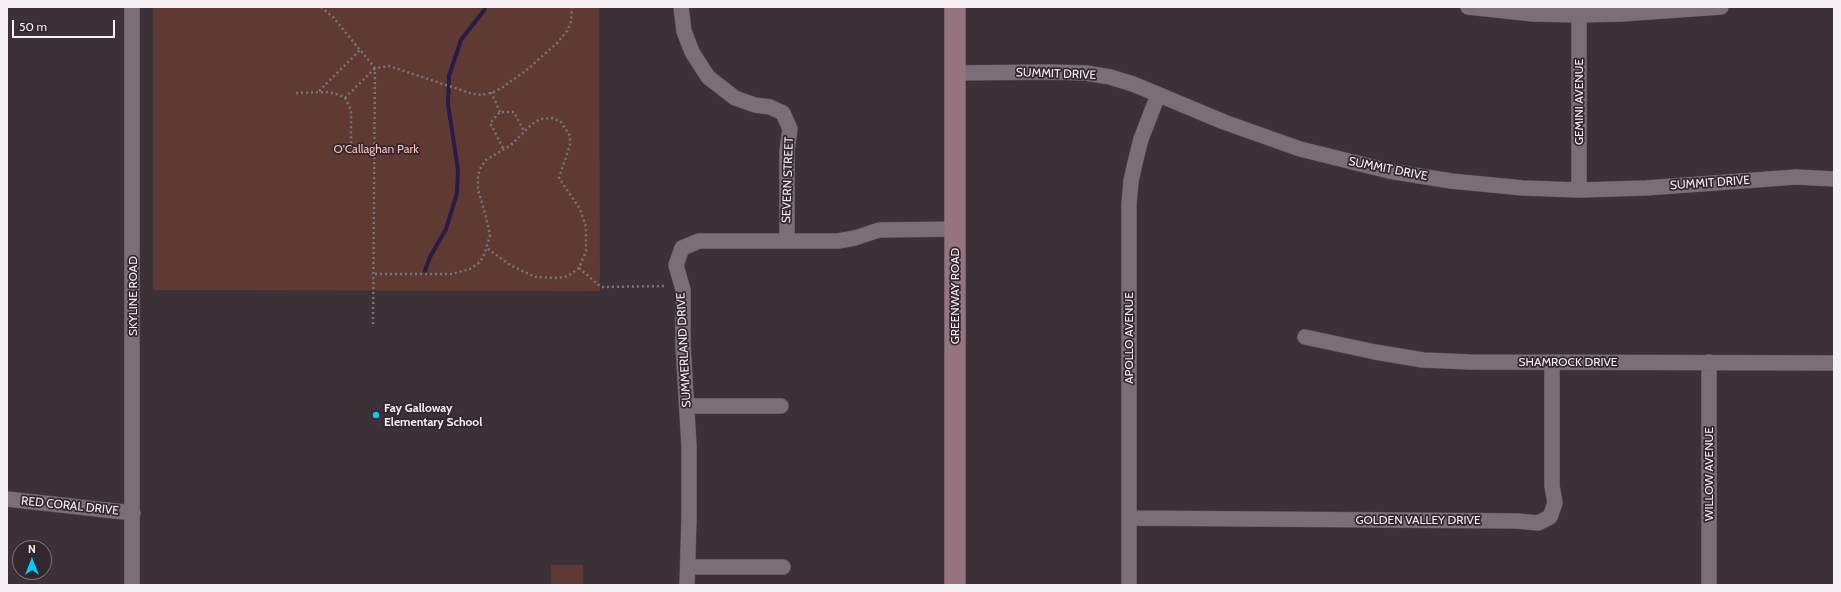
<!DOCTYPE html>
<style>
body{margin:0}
#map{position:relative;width:1841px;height:592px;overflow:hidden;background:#3d3138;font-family:Cabin,sans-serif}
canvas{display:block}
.frame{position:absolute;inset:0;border:8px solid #f6eff3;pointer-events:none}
.north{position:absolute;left:12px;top:540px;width:40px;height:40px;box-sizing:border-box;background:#32272e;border:1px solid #80777d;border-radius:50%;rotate:0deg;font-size:11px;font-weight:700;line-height:16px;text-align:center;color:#f6eff3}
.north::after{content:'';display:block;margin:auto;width:14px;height:18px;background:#03cbf9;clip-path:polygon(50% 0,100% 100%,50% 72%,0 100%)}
.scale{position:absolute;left:12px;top:20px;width:103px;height:18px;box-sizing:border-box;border:2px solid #f6eff3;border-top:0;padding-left:5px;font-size:12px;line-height:14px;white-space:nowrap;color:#f6eff3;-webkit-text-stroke:3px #32272e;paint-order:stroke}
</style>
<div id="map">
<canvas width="1841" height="592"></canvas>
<div class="frame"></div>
<div class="north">N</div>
<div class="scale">50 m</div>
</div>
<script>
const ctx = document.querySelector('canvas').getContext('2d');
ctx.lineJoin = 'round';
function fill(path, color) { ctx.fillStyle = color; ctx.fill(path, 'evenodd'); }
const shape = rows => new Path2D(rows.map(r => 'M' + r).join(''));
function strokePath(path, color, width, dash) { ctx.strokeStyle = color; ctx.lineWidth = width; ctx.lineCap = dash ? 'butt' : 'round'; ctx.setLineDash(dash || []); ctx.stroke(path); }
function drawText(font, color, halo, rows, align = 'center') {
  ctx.font = font + ' Cabin,sans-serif'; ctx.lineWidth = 3.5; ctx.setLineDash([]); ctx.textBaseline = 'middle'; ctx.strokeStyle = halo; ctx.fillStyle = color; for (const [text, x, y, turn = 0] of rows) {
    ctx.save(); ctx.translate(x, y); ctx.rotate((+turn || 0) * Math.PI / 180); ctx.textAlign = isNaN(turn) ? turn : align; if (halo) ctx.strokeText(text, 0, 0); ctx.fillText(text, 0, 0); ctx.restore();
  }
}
const green = shape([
 [153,7,599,7,600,291,153,290],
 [551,565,583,565,583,585,551,585]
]);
const stream = shape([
 [425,271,430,257,446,229,457,193,458,170,448,104,449,76,461,40,485,9]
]);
const path = shape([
 [321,7,333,17,375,68,389,66,473,94,482,95,494,92,503,87,528,69,557,43,567,31,571,22,572,7],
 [319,91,360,50],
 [491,92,500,112],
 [296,93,328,92,340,95,345,98,351,110,351,148,375,149],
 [345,98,375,68],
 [503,148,490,123,500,112,514,112,524,131],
 [579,268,601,287,665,286],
 [375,274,452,274,470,269,480,262,485,253,490,235,485,213,478,190,478,175,481,167,486,160,511,145,531,125,540,119,553,118,561,122,570,136,570,145,559,178,580,209,586,227,586,251,579,268,568,276,558,278,535,277,510,265,487,248],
 [373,324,375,68]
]);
const street = shape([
 [132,7,132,585],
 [681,7,684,31,692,52,708,77,735,98,755,105,770,107,783,113,790,129,787,151,787,241],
 [1468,7,1533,14,1579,15,1621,14,1721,7],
 [955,73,1049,72,1086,73,1110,77,1133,84,1224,122,1300,149,1389,171,1451,181,1523,188,1579,190,1646,188,1796,177,1834,179],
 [1579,190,1579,15],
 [1305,337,1375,352,1423,360,1470,362,1834,363],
 [687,406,781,406],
 [7,499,133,513],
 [1129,518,1517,521,1538,523,1550,517,1555,503,1552,486,1552,362],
 [688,567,783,567],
 [687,585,689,519,689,446,683,345,683,290,676,265,682,248,699,241,838,241,855,238,879,230,955,229],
 [1129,585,1129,204,1131,181,1135,163,1141,139,1158,95],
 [1709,585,1709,362]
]);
const secondary = shape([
 [955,585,955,7]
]);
const markers = [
 [376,415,4,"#03cbf9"]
];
const streetNames = [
 ["SUMMIT DRIVE",1056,74,2],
 ["GEMINI AVENUE",1579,102,-90],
 ["SUMMIT DRIVE",1388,169,11],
 ["SEVERN STREET",788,180,-88],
 ["SUMMIT DRIVE",1710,183,-4],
 ["SKYLINE ROAD",133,296,-90],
 ["GREENWAY ROAD",955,296,-90],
 ["APOLLO AVENUE",1129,338,-90],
 ["SUMMERLAND DRIVE",684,350,-93],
 ["SHAMROCK DRIVE",1568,362],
 ["WILLOW AVENUE",1709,474,-90],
 ["RED CORAL DRIVE",70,506,6],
 ["GOLDEN VALLEY DRIVE",1418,520]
];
const parkNames = [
 ["O'Callaghan Park",376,149]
];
const poiNames = [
 ["Fay Galloway",384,408],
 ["Elementary School",384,422]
];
fill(green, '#5e3a33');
strokePath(stream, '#291b48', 4);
strokePath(street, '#5b5156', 16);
strokePath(secondary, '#5b5156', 22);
strokePath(path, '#7d7379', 2.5, [2, 3]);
strokePath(street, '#7c6e76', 15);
strokePath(secondary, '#96747f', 21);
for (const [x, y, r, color] of markers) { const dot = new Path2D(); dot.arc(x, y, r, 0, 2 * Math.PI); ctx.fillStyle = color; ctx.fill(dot); strokePath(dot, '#32272e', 1.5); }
drawText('12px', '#f6eff3', '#32272e', streetNames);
drawText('12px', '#fac2b8', '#32272e', parkNames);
drawText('bold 12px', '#f6eff3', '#32272e', poiNames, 'left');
</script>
